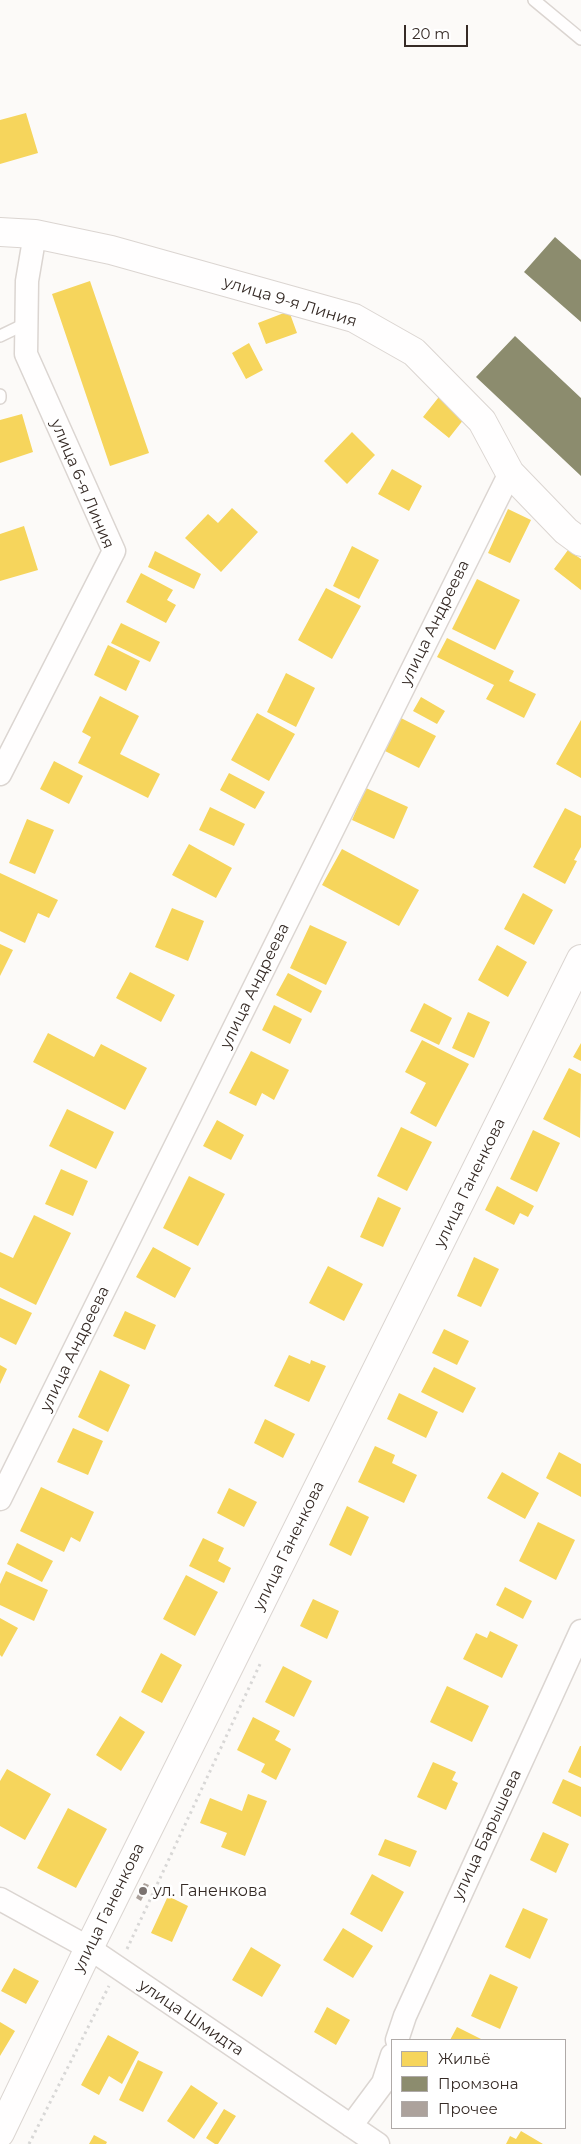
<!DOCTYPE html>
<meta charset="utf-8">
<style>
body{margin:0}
#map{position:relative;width:581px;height:2144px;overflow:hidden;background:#fcfaf8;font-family:Montserrat,sans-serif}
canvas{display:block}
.legend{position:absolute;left:391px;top:2039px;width:175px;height:90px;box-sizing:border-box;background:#fff;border:1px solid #afaaa8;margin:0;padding:6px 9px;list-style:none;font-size:15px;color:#362b26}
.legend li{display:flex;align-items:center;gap:10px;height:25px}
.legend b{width:25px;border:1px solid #afaaa8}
.scale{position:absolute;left:404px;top:25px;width:64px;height:22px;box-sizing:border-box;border:2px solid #362b26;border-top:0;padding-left:6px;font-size:15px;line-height:18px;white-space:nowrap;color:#362b26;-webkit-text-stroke:4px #fff;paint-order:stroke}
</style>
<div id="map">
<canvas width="581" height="2144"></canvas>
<ul class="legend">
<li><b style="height:14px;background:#f6d55c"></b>Жильё</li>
<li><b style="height:14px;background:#8c8c6e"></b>Промзона</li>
<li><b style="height:14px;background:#aca29c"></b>Прочее</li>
</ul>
<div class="scale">20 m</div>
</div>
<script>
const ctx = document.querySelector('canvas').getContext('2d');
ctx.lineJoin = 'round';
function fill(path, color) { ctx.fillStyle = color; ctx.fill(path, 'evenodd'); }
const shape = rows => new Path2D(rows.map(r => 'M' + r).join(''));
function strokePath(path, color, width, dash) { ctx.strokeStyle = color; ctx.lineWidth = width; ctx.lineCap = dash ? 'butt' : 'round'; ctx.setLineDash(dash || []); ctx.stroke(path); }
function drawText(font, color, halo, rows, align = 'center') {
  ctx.font = font + ' Montserrat,sans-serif'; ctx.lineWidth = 5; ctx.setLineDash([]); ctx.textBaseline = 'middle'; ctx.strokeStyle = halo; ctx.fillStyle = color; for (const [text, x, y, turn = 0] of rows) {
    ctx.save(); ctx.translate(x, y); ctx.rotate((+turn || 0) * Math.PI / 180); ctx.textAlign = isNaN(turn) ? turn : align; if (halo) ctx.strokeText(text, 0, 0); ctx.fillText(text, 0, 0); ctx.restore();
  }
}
const homes = shape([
 [26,113,38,153,0,164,0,120],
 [90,281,149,453,110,466,52,294],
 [289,311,297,333,266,344,258,323],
 [249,343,263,370,246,379,232,353],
 [442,393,468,414,449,438,423,417],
 [22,414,33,452,0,463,0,420],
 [352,432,375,455,347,484,324,461],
 [392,469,422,486,409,511,378,494],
 [232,508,258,532,221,572,185,538,208,514,218,523],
 [508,509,531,520,510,563,488,553],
 [24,526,38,570,0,581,0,534],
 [352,546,379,560,359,599,333,586],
 [568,550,581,559,581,590,554,569],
 [155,551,201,574,194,589,148,567],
 [141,573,173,590,167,600,176,605,166,623,126,602],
 [477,579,520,600,495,650,452,629],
 [326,588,361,606,332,659,298,640],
 [121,623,160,642,150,662,111,643],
 [447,638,514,671,509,681,536,694,524,718,486,699,494,685,437,657],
 [108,645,140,661,126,691,94,675],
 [286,673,315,688,296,727,267,712],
 [100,696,139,716,120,754,160,774,148,798,78,763,91,737,82,732],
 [421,697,445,711,437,724,413,711],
 [257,713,295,734,269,781,231,760],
 [401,718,436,736,419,768,385,751],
 [581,720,581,778,556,764],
 [54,761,83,776,69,804,40,789],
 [229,773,265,792,255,809,220,790],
 [366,788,408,807,394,839,352,820],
 [210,807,245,824,234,846,199,830],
 [565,808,581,816,581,847,574,860,577,861,565,884,533,867],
 [27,819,54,830,35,874,9,863],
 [189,844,232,868,216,898,172,875],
 [342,849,419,890,399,926,322,885],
 [0,873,58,900,49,918,38,913,25,943,0,931],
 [523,893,553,910,534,945,504,929],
 [172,908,204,921,188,961,155,947],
 [310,925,347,942,326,985,290,968],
 [0,944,13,950,0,976],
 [497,945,527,962,508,997,478,980],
 [130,972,175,995,161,1022,116,998],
 [288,973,322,991,311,1013,276,995],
 [424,1003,452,1018,439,1045,410,1031],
 [274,1005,302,1019,290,1044,262,1030],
 [468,1012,490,1022,474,1058,452,1048],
 [48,1033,94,1057,101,1044,147,1068,125,1110,33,1062],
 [422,1040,469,1064,436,1127,410,1113,426,1083,405,1072],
 [581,1043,581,1061,573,1057],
 [251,1051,289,1070,274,1100,262,1093,256,1106,229,1093],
 [569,1068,581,1074,580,1138,543,1119],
 [67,1109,114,1132,96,1169,49,1146],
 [217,1120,244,1135,231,1160,203,1146],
 [401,1127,432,1142,407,1191,377,1176],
 [533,1130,560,1143,537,1192,510,1179],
 [61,1169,88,1181,73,1216,45,1204],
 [189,1176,225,1194,198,1246,163,1228],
 [497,1186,534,1206,528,1217,520,1213,514,1225,485,1210],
 [378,1197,401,1208,383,1247,360,1237],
 [34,1215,71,1233,36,1305,0,1287,0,1252,13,1258],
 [153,1247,191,1268,175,1298,136,1277],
 [474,1257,499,1269,481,1307,457,1296],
 [328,1266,363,1284,344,1321,309,1303],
 [0,1298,32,1313,16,1345,0,1337],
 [125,1311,156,1325,145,1350,113,1336],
 [444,1329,469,1341,457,1365,432,1353],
 [289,1355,310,1364,311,1360,326,1366,309,1402,274,1386],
 [0,1365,7,1369,0,1384],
 [434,1367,476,1388,463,1413,421,1392],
 [100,1370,130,1385,108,1432,78,1417],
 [399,1393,438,1412,426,1438,387,1419],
 [265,1419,295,1434,283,1458,254,1443],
 [73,1428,103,1441,88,1475,57,1462],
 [375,1446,395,1455,392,1463,417,1475,404,1503,358,1482],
 [559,1452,581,1464,581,1497,546,1478],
 [502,1472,539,1493,525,1519,487,1498],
 [41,1487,94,1512,80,1542,71,1537,64,1552,20,1531],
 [229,1488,257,1502,244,1527,217,1513],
 [347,1506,369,1517,351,1556,329,1545],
 [538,1522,575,1540,556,1580,519,1561],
 [203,1538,224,1548,218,1561,231,1568,224,1583,189,1566],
 [17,1543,53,1561,42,1582,7,1564],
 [6,1571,48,1590,34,1621,0,1605,0,1584],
 [186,1575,218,1592,195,1636,163,1619],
 [505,1587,532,1601,523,1619,496,1605],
 [313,1599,339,1611,327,1639,300,1626],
 [0,1618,18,1628,2,1657,0,1655],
 [490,1631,518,1645,502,1678,463,1659,476,1633,487,1638],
 [161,1653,182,1665,162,1703,141,1692],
 [283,1666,312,1681,294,1717,265,1702],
 [447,1686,489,1706,472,1742,430,1722],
 [120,1716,145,1732,121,1771,96,1755],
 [253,1717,280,1731,275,1740,291,1749,276,1780,261,1772,265,1764,237,1750],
 [580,1746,581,1746,581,1778,568,1772],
 [433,1762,456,1772,452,1780,458,1783,446,1810,417,1797],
 [7,1769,51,1794,25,1840,0,1826,0,1781],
 [563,1779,581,1787,581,1817,552,1803],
 [248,1794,267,1801,245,1856,221,1847,227,1833,200,1823,210,1798,242,1811],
 [68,1808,107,1829,76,1888,37,1868],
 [543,1832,569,1844,556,1873,530,1860],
 [385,1839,417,1851,410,1867,378,1855],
 [372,1874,404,1892,382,1932,350,1914],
 [168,1896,188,1906,172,1942,151,1933],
 [523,1908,548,1919,530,1959,505,1947],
 [343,1928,373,1946,353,1978,323,1960],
 [251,1947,281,1965,262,1997,232,1980],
 [14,1968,39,1981,26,2004,1,1991],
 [490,1974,518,1987,500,2029,471,2016],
 [327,2007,350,2020,336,2045,314,2032],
 [0,2022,15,2031,0,2056],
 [457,2027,483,2040,450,2040],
 [108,2035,139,2052,122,2084,109,2076,99,2095,81,2085],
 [138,2060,163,2072,143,2112,119,2100],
 [191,2085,218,2103,194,2139,167,2121],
 [224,2109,236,2116,218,2144,215,2144,206,2138],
 [521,2131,543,2144,506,2144,510,2136,516,2139],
 [94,2135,107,2142,106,2144,89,2144]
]);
const industry = shape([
 [555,237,581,260,581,322,524,272],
 [515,336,581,398,581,476,476,377]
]);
const building = shape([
 [144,1883,149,1885,141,1901,136,1898]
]);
const path = shape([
 [127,1949,261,1662],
 [29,2144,109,1986]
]);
const service = shape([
 [534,0,581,39],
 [0,336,25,324],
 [0,395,0,398]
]);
const minor = shape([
 [0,774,114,551,26,354,27,281,35,234],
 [0,1499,510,473],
 [0,1899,89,1948,378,2144],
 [397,2040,405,2016,581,1631],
 [351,2126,383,2083,392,2055]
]);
const tertiary = shape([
 [0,232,35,234,111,250,354,318,414,352,482,421,510,473,566,531,581,542],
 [0,2133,89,1948,581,959]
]);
const markers = [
 [143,1891,5,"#7b7370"]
];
const streetNames = [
 ["улица 9-я Линия",290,302,17],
 ["улица 6-я Линия",82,484,67],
 ["улица Андреева",435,623,-64],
 ["улица Андреева",255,986,-64],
 ["улица Ганенкова",470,1183,-64],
 ["улица Андреева",75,1349,-64],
 ["улица Ганенкова",289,1546,-64],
 ["улица Барышева",487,1835,-65],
 ["улица Ганенкова",109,1908,-64],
 ["улица Шмидта",191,2018,34]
];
const poiNames = [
 ["ул. Ганенкова",153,1891]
];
fill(homes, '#f6d55c');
fill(industry, '#8c8c6e');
fill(building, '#aca29c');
strokePath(service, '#dbd5d1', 14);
strokePath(minor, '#dbd5d1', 25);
strokePath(tertiary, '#dbd5d1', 30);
strokePath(path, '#d8d7d6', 3, [2.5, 4]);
strokePath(service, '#fffefe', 11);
strokePath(minor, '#fffefe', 22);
strokePath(tertiary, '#fffefe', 28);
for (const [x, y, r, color] of markers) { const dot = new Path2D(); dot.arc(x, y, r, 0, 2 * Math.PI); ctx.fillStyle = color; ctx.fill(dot); strokePath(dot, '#fff', 2); }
drawText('16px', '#362b26', '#fff', streetNames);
drawText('16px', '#362b26', '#fff', poiNames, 'left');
</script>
